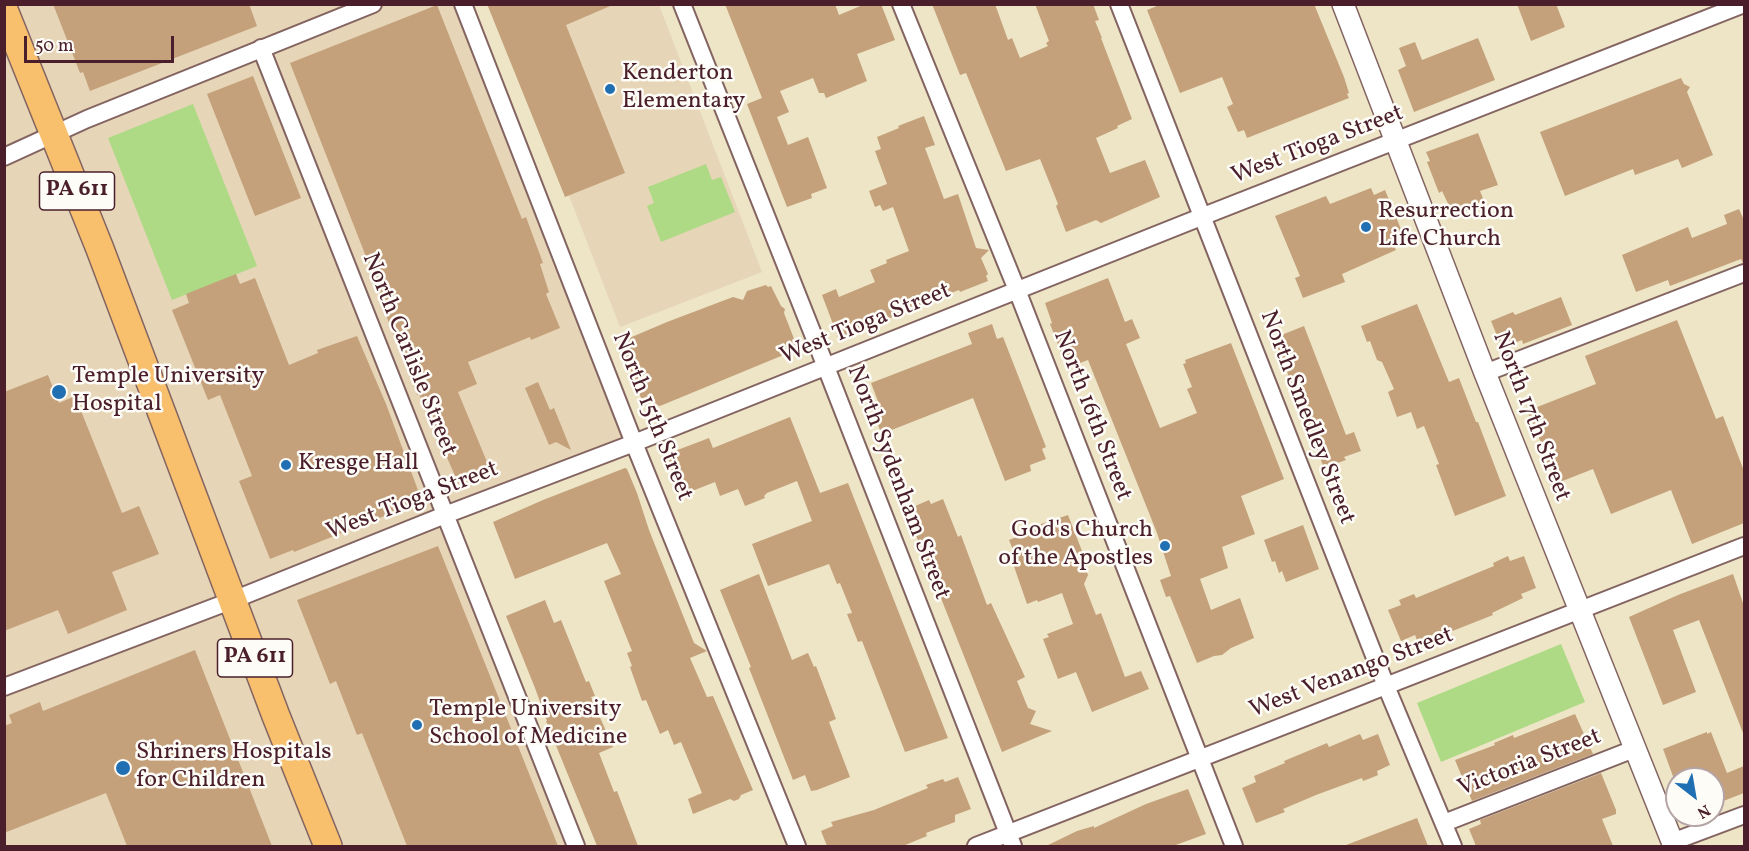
<!DOCTYPE html>
<style>
body{margin:0}
#map{position:relative;width:1749px;height:851px;overflow:hidden;background:#ede5c6;font-family:Vollkorn,serif}
canvas{display:block}
.frame{position:absolute;inset:0;border:6px solid #4a1f2b;pointer-events:none}
.north{position:absolute;left:1665px;top:767px;width:60px;height:60px;box-sizing:border-box;background:#fdfcf7;border:2px solid #b5a4a5;border-radius:50%;rotate:149deg;font-size:16px;font-weight:700;line-height:24px;text-align:center;color:#4a1f2b}
.north::after{content:'';display:block;margin:auto;width:21px;height:27px;background:#1f6fb2;clip-path:polygon(50% 0,100% 100%,50% 72%,0 100%)}
.scale{position:absolute;left:24px;top:36px;width:150px;height:27px;box-sizing:border-box;border:3px solid #4a1f2b;border-top:0;padding-left:8px;font-size:18px;line-height:21px;white-space:nowrap;color:#4a1f2b;-webkit-text-stroke:4px #fdfcf7;paint-order:stroke}
</style>
<div id="map">
<canvas width="1749" height="851"></canvas>
<div class="frame"></div>
<div class="north">N</div>
<div class="scale">50 m</div>
</div>
<script>
const ctx = document.querySelector('canvas').getContext('2d');
ctx.lineJoin = 'round';
function fill(path, color) { ctx.fillStyle = color; ctx.fill(path, 'evenodd'); }
const shape = rows => new Path2D(rows.map(r => 'M' + r).join(''));
function strokePath(path, color, width, dash) { ctx.strokeStyle = color; ctx.lineWidth = width; ctx.lineCap = dash ? 'butt' : 'round'; ctx.setLineDash(dash || []); ctx.stroke(path); }
function drawText(font, color, halo, rows, align = 'center') {
  ctx.font = font + ' Vollkorn,serif'; ctx.lineWidth = 5; ctx.setLineDash([]); ctx.textBaseline = 'middle'; ctx.strokeStyle = halo; ctx.fillStyle = color; for (const [text, x, y, turn = 0] of rows) {
    ctx.save(); ctx.translate(x, y); ctx.rotate((+turn || 0) * Math.PI / 180); ctx.textAlign = isNaN(turn) ? turn : align; if (halo) ctx.strokeText(text, 0, 0); ctx.fillText(text, 0, 0); ctx.restore();
  }
}
const built = shape([
 [5,5,463,5,634,443,445,515,576,846,5,846],
 [495,5,659,5,762,272,620,327]
]);
const green = shape([
 [193,104,257,266,172,300,108,138],
 [706,164,712,180,721,177,735,212,661,242,647,206,654,203,648,187],
 [1561,644,1585,702,1441,762,1417,703]
]);
const building = shape([
 [53,4,249,4,257,26,90,91,83,72,80,73],
 [487,4,615,4,566,25,625,173,565,197],
 [725,4,835,4,839,15,865,4,881,4,895,40,857,54,867,81,826,98,824,93,819,93,813,78,780,91,789,112,777,117,788,145,808,137,827,188,811,194,812,198,787,207,747,104,762,98],
 [932,4,995,4,1008,40,1012,38,1020,58,1048,46,1046,43,1049,41,1035,4,1093,4,1099,20,1095,21,1102,38,1101,38,1132,119,1117,126,1118,128,1096,138,1110,173,1145,160,1160,197,1101,223,1096,220,1066,232,1056,206,1058,204,1040,159,1006,171,966,73,960,75],
 [1162,4,1314,4,1344,77,1349,93,1347,94,1349,98,1247,138,1244,130,1238,132,1227,107,1233,104,1222,77,1180,93,1147,10],
 [1517,4,1556,4,1565,27,1531,41],
 [437,5,522,219,526,217,543,263,540,264,549,292,546,294,560,328,531,340,530,337,468,362,477,384,458,392,492,474,460,487,419,394,417,395,390,326,373,277,374,277,290,63],
 [1478,38,1495,80,1414,112,1398,70,1406,66,1399,48,1415,42,1422,60],
 [253,76,301,198,255,216,207,94],
 [1681,78,1684,84,1690,87,1687,92,1713,155,1682,168,1678,159,1635,175,1633,169,1565,196,1540,132],
 [924,116,935,145,925,148,944,199,958,194,976,248,989,250,981,258,988,274,986,276,988,281,960,292,959,290,932,300,839,340,822,295,836,289,839,297,875,282,870,270,887,263,886,260,909,251,893,207,883,211,880,205,875,207,869,191,887,184,875,151,881,149,877,137,899,128,898,126],
 [1478,133,1498,185,1480,191,1484,201,1471,206,1472,209,1454,216,1442,191,1439,193,1427,162,1430,161,1426,152],
 [1371,188,1374,195,1385,190,1405,239,1393,244,1396,250,1342,274,1345,282,1303,298,1295,278,1300,276,1275,216,1326,196,1330,204],
 [1739,209,1743,218,1744,218,1744,263,1743,263,1741,259,1670,286,1668,280,1636,292,1622,255,1688,227,1692,238,1727,224,1724,215],
 [236,274,240,284,255,278,289,365,318,353,317,350,357,336,386,404,422,501,294,552,293,550,270,559,239,481,252,476,220,395,208,400,172,310,189,303,186,294],
 [1108,278,1125,322,1132,319,1140,338,1126,344,1160,428,1197,413,1187,389,1192,387,1183,364,1186,363,1185,360,1231,343,1284,479,1241,496,1255,534,1222,547,1228,568,1200,579,1211,610,1240,598,1254,638,1231,648,1222,655,1214,656,1197,663,1170,596,1166,597,1160,580,1171,576,1157,533,1088,360,1069,367,1066,359,1064,360,1050,324,1052,323,1045,303],
 [766,285,768,287,771,286,781,306,785,309,784,313,798,349,660,406,651,403,644,406,624,353,626,352,624,348,627,339,667,322,733,297,743,300,747,291],
 [1561,297,1572,325,1523,344,1522,340,1502,348,1491,321,1513,312,1515,315],
 [1417,304,1449,382,1459,378,1476,422,1478,422,1506,496,1455,516,1436,465,1439,464,1424,426,1417,429,1411,412,1397,417,1388,392,1394,389,1382,362,1377,360,1370,341,1367,342,1361,326],
 [1677,320,1716,419,1723,416,1744,471,1744,523,1692,544,1671,490,1611,514,1593,469,1560,482,1553,478,1549,467,1540,460,1543,447,1527,411,1596,384,1585,356],
 [992,324,997,339,1003,337,1046,447,1042,449,1046,459,1030,465,1031,471,1005,481,973,398,889,431,888,427,880,430,871,407,879,404,871,383,972,344,968,333],
 [1304,326,1346,435,1354,432,1361,451,1344,457,1346,460,1324,468,1274,338],
 [48,375,59,403,75,396,122,513,139,506,159,554,112,572,127,610,68,634,58,610,4,631,4,392],
 [538,382,550,410,554,408,571,450,556,442,549,445,525,388],
 [790,417,820,493,848,483,948,738,905,752,862,641,858,642,847,614,852,613,840,583,837,584,829,564,768,586,752,544,812,521,797,481,767,493,764,496,765,498,745,506,738,489,720,496,715,482,682,495,668,460,669,460,667,454,709,438,713,448],
 [625,468,627,469,637,493,649,530,694,643,707,651,690,658,707,697,713,696,753,790,741,795,739,799,734,801,730,799,693,814,688,799,702,793,681,742,674,745,668,730,660,734,646,700,642,701,630,667,632,666,627,653,632,651,604,581,621,574,607,543,515,579,493,522,543,500],
 [943,499,958,537,961,535,987,605,991,603,1025,677,1017,681,1028,708,1036,711,1030,724,1052,731,1002,752,906,510,929,500,931,504],
 [1068,515,1084,556,1081,557,1088,575,1084,584,1096,615,1101,613,1125,677,1141,671,1149,689,1092,712,1076,672,1058,679,1043,639,1049,637,1047,634,1073,624,1062,593,1038,602,1037,600,1027,604,1009,552,1013,550,1009,540,1039,528,1038,525],
 [1303,525,1319,569,1286,582,1282,571,1279,573,1275,561,1272,562,1264,540],
 [438,546,558,846,407,846,362,733,357,735,336,681,330,684,297,600],
 [1508,556,1510,561,1524,556,1536,588,1521,594,1523,598,1492,613,1493,615,1450,632,1449,629,1417,640,1415,635,1401,641,1388,610,1401,605,1399,600,1414,594,1416,598,1494,566,1493,563],
 [759,574,792,660,808,653,814,667,816,666,836,719,829,722,850,777,817,790,811,791,805,775,793,780,749,668,751,667,720,590],
 [1733,574,1744,606,1743,733,1699,620,1673,630,1696,692,1663,705,1629,617,1678,595],
 [545,600,554,623,561,620,586,682,589,681,595,696,591,697,613,747,599,753,614,792,617,791,638,846,597,846,546,721,547,721,535,688,506,616],
 [195,650,272,846,127,846,106,793,4,833,4,726,12,723,9,715,40,702,43,711],
 [1575,714,1593,754,1472,801,1455,760,1495,745,1494,743,1513,735,1514,738],
 [1707,732,1707,734,1711,732,1727,773,1744,766,1744,793,1713,805,1713,779,1674,779,1663,749],
 [1360,734,1363,740,1378,734,1390,765,1377,771,1378,775,1371,778,1363,781,1362,778,1316,795,1283,809,1285,812,1256,823,1242,788,1256,782,1254,776,1285,763,1284,761,1327,743,1329,747],
 [1601,773,1616,810,1616,814,1602,819,1613,846,1476,846,1469,829,1481,824,1480,820],
 [958,777,971,809,955,815,955,822,926,833,927,836,903,846,827,846,821,831,833,826,831,822,874,810,928,788,926,785,943,779,945,782],
 [1188,789,1206,834,1173,846,1046,846,1077,831,1094,826,1094,828,1146,804],
 [1417,818,1428,846,1346,846,1346,845]
]);
const minor = shape([
 [463,4,634,443,797,846],
 [682,4,826,367,1013,846],
 [901,4,1017,290,1234,846],
 [1119,4,1386,686,1453,846],
 [261,48,576,846],
 [4,157,87,119,373,4],
 [1485,373,1744,273],
 [4,687,233,600,445,515,634,443,1201,217,1744,4],
 [1444,823,1634,749],
 [1672,842,1744,815],
 [976,846,1744,546]
]);
const tertiary = shape([
 [1343,4,1485,373,1674,846]
]);
const primary = shape([
 [4,10,100,249,276,716,328,846]
]);
const markers = [
 [610,89,6,"#1f6fb2"],
 [1366,227,6,"#1f6fb2"],
 [59,392,8,"#1f6fb2"],
 [286,465,6,"#1f6fb2"],
 [1165,546,6,"#1f6fb2"],
 [417,725,6,"#1f6fb2"],
 [123,768,8,"#1f6fb2"]
];
const shields = [
 [77,191,75],
 [255,658,75]
];
const shieldNames = [
 ["PA 611",77,191],
 ["PA 611",255,658]
];
const poiNames = [
 ["Kenderton",622,75],
 ["Elementary",622,103],
 ["Resurrection",1378,213],
 ["Life Church",1378,241],
 ["Temple University",72,378],
 ["Hospital",72,406],
 ["Kresge Hall",298,465],
 ["God's Church",1153,532,"right"],
 ["of the Apostles",1153,560,"right"],
 ["Temple University",429,711],
 ["School of Medicine",429,739],
 ["Shriners Hospitals",136,754],
 ["for Children",136,782]
];
const streetNames = [
 ["West Tioga Street",1318,146,-21],
 ["West Tioga Street",866,325,-22],
 ["North Carlisle Street",408,355,68],
 ["North 16th Street",1091,416,69],
 ["North 15th Street",651,417,68],
 ["North 17th Street",1530,417,69],
 ["North Smedley Street",1306,418,69],
 ["North Sydenham Street",897,483,69],
 ["West Tioga Street",413,502,-21],
 ["West Venango Street",1352,674,-21],
 ["Victoria Street",1530,764,-21]
];
fill(built, '#e6d5b7');
fill(green, '#aeda85');
fill(building, '#c4a17b');
strokePath(minor, '#836461', 20);
strokePath(tertiary, '#836461', 24);
strokePath(primary, '#836461', 30);
strokePath(minor, '#fff', 16);
strokePath(tertiary, '#fff', 21);
strokePath(primary, '#f8bf6c', 27);
for (const [x, y, r, color] of markers) { const dot = new Path2D(); dot.arc(x, y, r, 0, 2 * Math.PI); ctx.fillStyle = color; ctx.fill(dot); strokePath(dot, '#fdfcf7', 2); }
for (const [x, y, w] of shields) { const box = new Path2D(); box.roundRect(x - w / 2, y - 19, w, 38, 4.5); ctx.fillStyle = '#fdfcf7'; ctx.fill(box); strokePath(box, '#4a1f2b', 1.5); }
drawText('bold 22px', '#4a1f2b', null, shieldNames);
drawText('24px', '#4a1f2b', '#fdfcf7', poiNames, 'left');
drawText('24px', '#4a1f2b', '#fdfcf7', streetNames);
</script>
